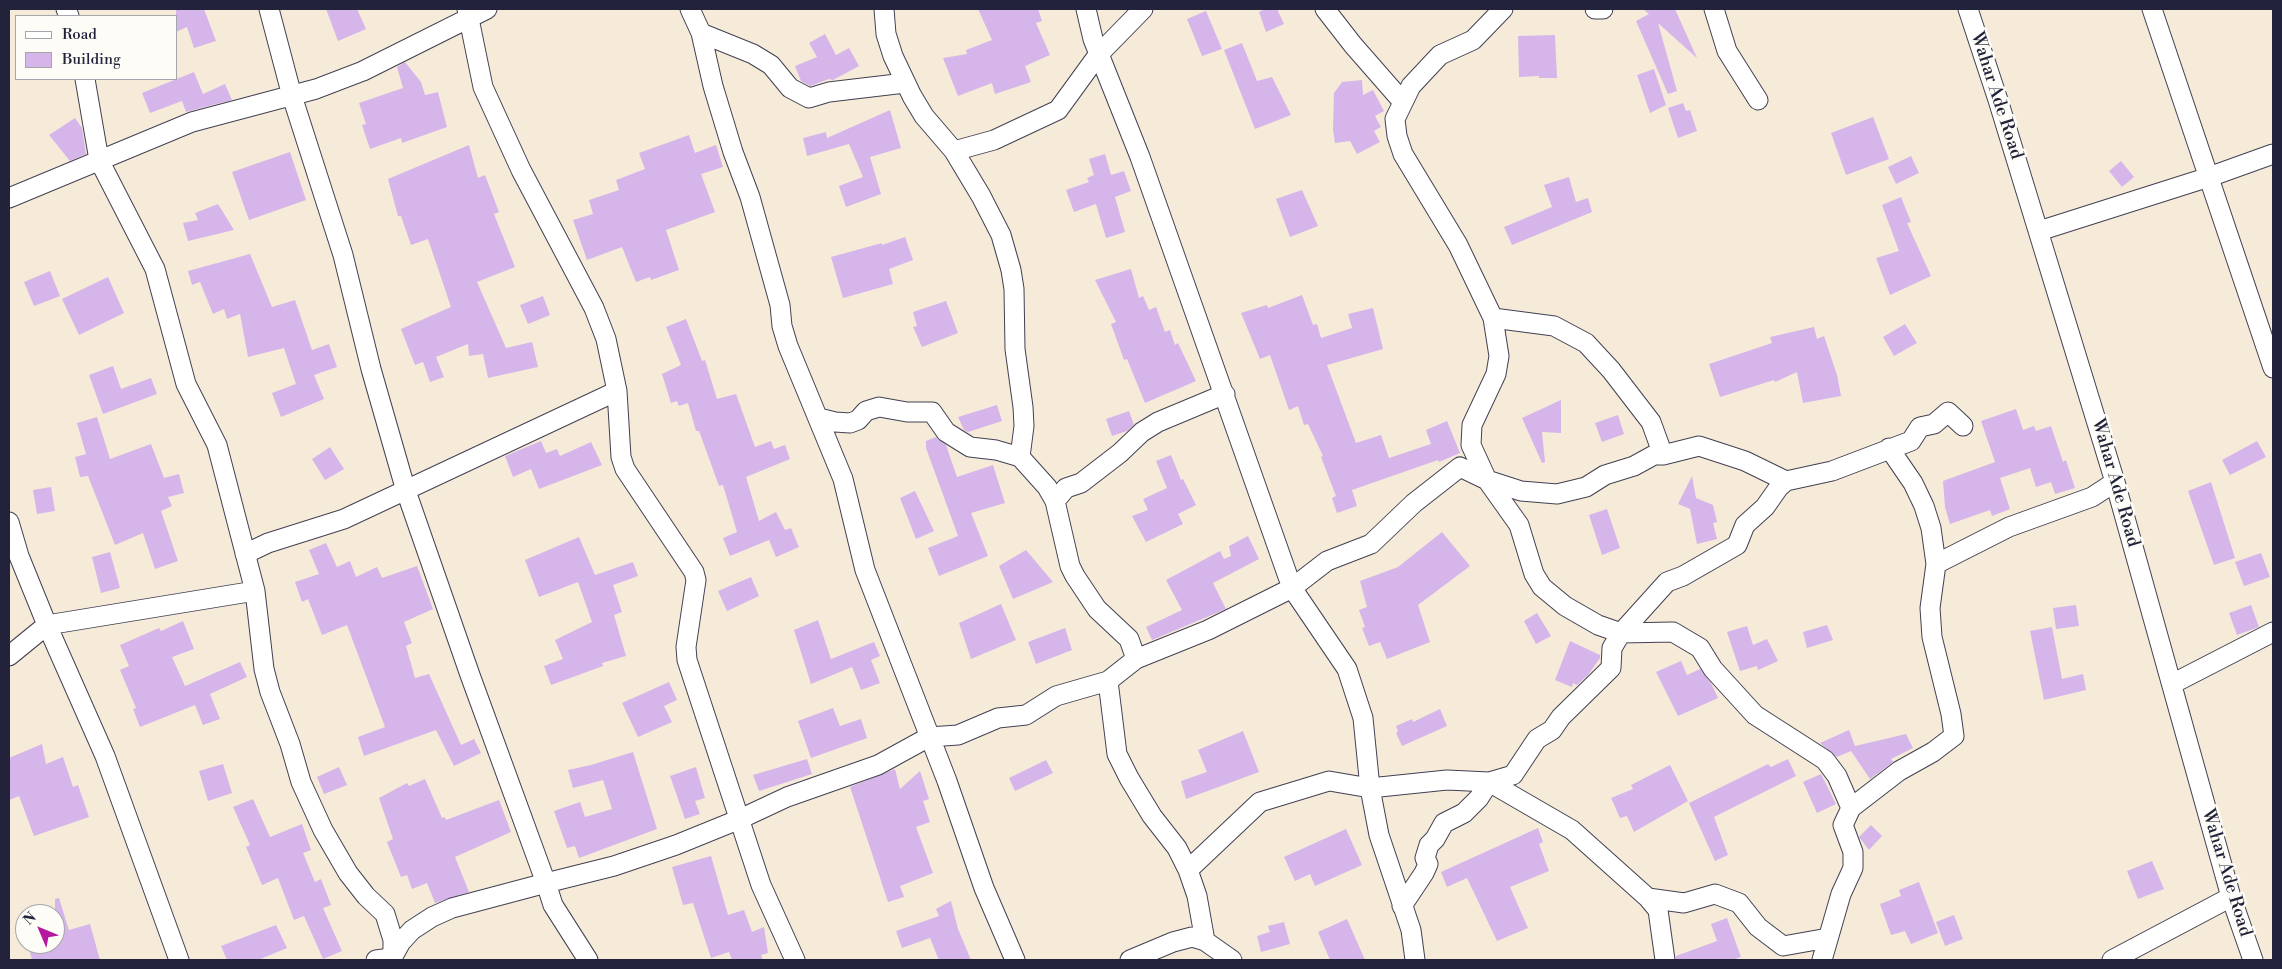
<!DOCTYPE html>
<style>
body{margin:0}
#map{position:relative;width:2282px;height:969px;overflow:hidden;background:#f6ebd8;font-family:"Libre Bodoni",serif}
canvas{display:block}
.frame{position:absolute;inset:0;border:10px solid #22223b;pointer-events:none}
.legend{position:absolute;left:15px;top:15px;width:162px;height:65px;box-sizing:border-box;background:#fdfcf7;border:1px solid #a5a5ac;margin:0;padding:6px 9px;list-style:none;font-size:15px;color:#22223b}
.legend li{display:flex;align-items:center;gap:10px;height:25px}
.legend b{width:25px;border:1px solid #a5a5ac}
.north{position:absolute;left:15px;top:904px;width:50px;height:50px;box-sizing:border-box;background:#fdfcf7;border:1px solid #a5a5ac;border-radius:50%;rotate:315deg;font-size:14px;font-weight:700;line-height:20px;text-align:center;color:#22223b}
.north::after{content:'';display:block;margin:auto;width:18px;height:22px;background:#b5179e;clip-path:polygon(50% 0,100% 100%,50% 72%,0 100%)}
</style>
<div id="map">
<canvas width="2282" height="969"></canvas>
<div class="frame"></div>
<ul class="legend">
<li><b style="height:6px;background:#fff"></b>Road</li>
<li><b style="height:14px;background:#d6b5eb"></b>Building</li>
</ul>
<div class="north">N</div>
</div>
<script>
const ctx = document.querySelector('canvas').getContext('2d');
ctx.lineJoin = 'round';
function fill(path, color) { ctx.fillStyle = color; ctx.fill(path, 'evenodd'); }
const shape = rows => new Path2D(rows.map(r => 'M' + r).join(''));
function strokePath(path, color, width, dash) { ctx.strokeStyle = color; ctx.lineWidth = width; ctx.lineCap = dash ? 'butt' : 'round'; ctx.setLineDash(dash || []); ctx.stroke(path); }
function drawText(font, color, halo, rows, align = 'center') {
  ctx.font = font + ' "Libre Bodoni",serif'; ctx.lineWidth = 5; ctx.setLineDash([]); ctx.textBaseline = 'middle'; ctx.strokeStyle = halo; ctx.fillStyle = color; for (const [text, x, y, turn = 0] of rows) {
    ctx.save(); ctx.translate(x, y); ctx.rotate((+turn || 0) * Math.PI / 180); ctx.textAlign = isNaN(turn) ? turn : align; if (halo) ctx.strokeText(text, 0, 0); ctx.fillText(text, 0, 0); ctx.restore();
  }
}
const building = shape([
 [176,9,204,9,216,41,194,48,187,27,176,32],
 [326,9,357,9,366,29,338,41],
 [978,9,1038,9,1042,21,1036,23,1050,55,1025,66,1031,82,995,94,992,83,958,96,943,58,967,54,966,50,992,40],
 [1266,9,1277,9,1284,24,1266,32,1259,12],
 [1643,9,1675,9,1697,58,1658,23,1677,91,1668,94,1636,21,1649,14],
 [1206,11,1222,49,1202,56,1187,19],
 [825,34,836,55,849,48,859,66,833,80,829,79,810,86,801,81,795,66,817,57,809,43],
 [1555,35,1557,78,1539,78,1539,76,1519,77,1518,36],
 [1242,43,1257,81,1272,77,1291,115,1255,129,1224,50],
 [405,62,421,82,425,95,438,92,447,127,402,143,401,138,370,149,362,125,366,124,359,103,403,88,397,67],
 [1654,69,1666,105,1650,113,1637,75],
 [194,72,203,94,225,84,232,100,186,112,182,101,150,113,142,93],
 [1362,80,1363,95,1373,90,1384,111,1375,116,1381,127,1374,131,1380,142,1357,154,1350,141,1335,143,1333,129,1334,93,1342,82],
 [1683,103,1686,111,1690,110,1697,131,1678,138,1668,108],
 [890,110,901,148,870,157,881,194,846,207,839,186,863,177,849,144,807,156,803,138,826,132,827,138],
 [1873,117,1889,159,1846,175,1831,133],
 [75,118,82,128,86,154,70,161,49,135],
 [689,135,695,153,716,145,723,167,701,174,715,212,666,230,679,270,651,280,650,277,636,282,622,247,587,260,573,220,593,214,589,200,619,190,616,180,645,169,639,153],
 [469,145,478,178,485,175,499,212,494,214,515,267,477,282,506,348,532,342,538,367,488,378,483,354,469,356,468,344,436,357,444,377,430,382,423,362,415,365,401,329,451,307,428,239,411,245,401,216,398,216,388,179],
 [290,152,306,200,249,220,232,172],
 [1105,154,1111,175,1124,171,1131,191,1115,197,1125,232,1106,238,1096,204,1074,212,1066,190,1089,182,1087,178,1094,175,1089,159],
 [1911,156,1919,173,1896,184,1888,167],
 [2121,161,2134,177,2122,187,2109,171],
 [1569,177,1576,202,1588,198,1592,212,1512,245,1504,227,1552,207,1544,185],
 [1302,190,1318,226,1290,237,1276,199],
 [1901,197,1911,222,1907,223,1931,276,1890,295,1876,258,1899,251,1882,205],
 [218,204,234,230,188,241,183,223,198,220,195,213],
 [905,237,913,260,889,269,893,284,843,298,831,257,882,243,882,245],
 [250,254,272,307,295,300,312,350,329,344,337,367,314,375,324,399,281,417,272,393,296,384,284,348,248,357,240,314,227,319,224,309,213,314,200,282,192,285,188,271],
 [1131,269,1139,298,1143,296,1149,310,1156,307,1165,332,1170,330,1175,345,1178,343,1196,381,1145,403,1127,359,1124,360,1111,324,1116,322,1095,280],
 [50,271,60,296,34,306,24,282],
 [108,277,124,313,79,335,62,299],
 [1302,295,1313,325,1317,324,1321,338,1352,328,1348,314,1373,308,1383,349,1327,365,1356,443,1381,435,1389,458,1431,444,1426,430,1447,421,1460,453,1439,462,1438,460,1352,490,1357,506,1337,513,1332,498,1336,496,1321,457,1323,456,1308,424,1304,425,1298,406,1289,410,1270,355,1260,359,1241,313,1267,305,1268,308],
 [543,296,550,315,528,324,520,305],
 [946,301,958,333,922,347,913,327,917,326,913,312],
 [686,319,702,361,705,360,717,399,736,394,755,447,771,441,774,449,785,445,790,459,746,477,759,521,776,512,785,530,791,528,799,547,776,557,769,540,730,556,723,538,737,532,723,485,719,486,699,431,696,431,688,403,679,406,677,401,671,403,662,374,681,365,666,327],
 [1905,324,1917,343,1894,356,1883,337],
 [1814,327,1817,339,1824,336,1837,375,1841,396,1803,403,1797,372,1775,382,1774,380,1720,397,1709,364,1772,343,1770,337],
 [113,366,121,389,151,378,157,394,103,414,89,375],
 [1561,400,1561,433,1542,432,1545,462,1542,463,1522,418],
 [997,405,1002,421,968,432,964,430,958,417],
 [2016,409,2023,430,2034,426,2036,431,2051,426,2063,462,2066,460,2075,488,2055,494,2051,482,2036,487,2030,468,2000,478,2010,509,1992,516,1990,510,1950,524,1945,507,1943,481,1995,462,1981,421],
 [1129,411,1134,425,1127,431,1112,436,1106,419],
 [1618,415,1624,434,1602,442,1595,423],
 [97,417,110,459,151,444,164,478,179,474,184,493,168,497,172,506,161,511,178,561,155,569,143,533,115,545,88,476,80,477,75,457,86,454,77,423],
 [936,437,946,445,957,477,993,465,1005,503,971,513,988,556,939,576,928,548,958,536,926,448,926,441],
 [541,441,546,453,557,449,560,456,591,442,602,465,539,489,531,469,513,477,505,456],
 [2257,441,2266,457,2230,475,2222,460],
 [330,447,344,469,325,480,312,459],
 [1171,455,1181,480,1183,479,1196,505,1178,514,1183,524,1146,542,1132,516,1148,510,1143,499,1167,488,1156,461],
 [1692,476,1696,498,1713,505,1717,522,1713,523,1717,539,1697,544,1690,509,1678,504],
 [2211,482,2235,558,2214,565,2188,491],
 [51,487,55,511,37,514,33,490],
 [915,491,934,531,916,539,900,498],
 [1607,509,1620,548,1602,555,1589,515],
 [1442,532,1470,566,1418,605,1430,642,1387,659,1380,642,1369,646,1362,628,1365,627,1359,610,1367,607,1360,581,1398,567],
 [1248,536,1259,559,1213,583,1226,609,1152,640,1146,627,1182,610,1166,580,1220,551,1224,559,1231,556,1229,546],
 [579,537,595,575,633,562,638,576,613,585,622,612,614,615,626,656,602,663,603,666,551,685,544,666,563,659,555,640,592,622,578,582,539,597,525,560],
 [326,543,337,567,350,561,356,577,377,567,382,578,417,566,433,609,404,622,412,643,406,646,415,678,429,674,461,745,474,739,481,753,454,766,436,730,364,756,358,737,385,727,347,625,322,635,308,599,302,602,295,582,319,574,309,550],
 [1026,550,1053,582,1013,599,999,566],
 [110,552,120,588,101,593,92,557],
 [2261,553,2270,577,2244,586,2235,562],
 [751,577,759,596,727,611,718,591],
 [1001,604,1016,640,971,659,959,623],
 [2076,605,2079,626,2056,629,2053,608],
 [2251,605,2259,627,2237,635,2229,613],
 [1537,613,1551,636,1536,644,1524,621],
 [818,620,831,659,874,642,880,656,871,660,880,683,861,690,852,667,811,684,794,630],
 [183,621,194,649,172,657,185,686,240,662,247,677,210,694,220,719,203,725,195,705,140,727,133,709,136,708,120,670,129,666,120,645,159,628,161,631],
 [1827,625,1833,640,1807,648,1803,632],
 [1747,626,1753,645,1767,639,1778,661,1758,670,1757,666,1740,671,1727,632],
 [2052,627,2062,679,2083,674,2086,690,2044,700,2030,631],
 [1065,628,1072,650,1036,664,1028,642],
 [1570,641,1600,655,1600,658,1588,675,1577,685,1573,683,1572,687,1555,680],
 [1681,661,1687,675,1700,669,1711,683,1718,698,1678,716,1656,672],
 [669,682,677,700,664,706,672,722,638,737,622,703],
 [833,708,840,726,861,719,867,738,811,758,798,721],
 [1440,709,1447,726,1402,746,1396,733,1398,731,1396,726,1412,719,1413,722],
 [1849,730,1855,746,1906,734,1913,748,1891,759,1893,762,1870,779,1851,751,1837,757,1820,743],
 [1243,731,1259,772,1186,799,1181,781,1207,772,1198,750],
 [42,744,46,764,63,757,73,787,78,785,89,817,34,836,19,796,9,800,9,758],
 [633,752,657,829,579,858,575,846,567,848,554,811,580,802,585,817,612,809,603,780,573,788,568,770,591,765],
 [807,759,812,774,759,791,753,775],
 [1788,759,1796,776,1714,817,1728,855,1715,861,1689,803,1768,764,1771,767],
 [1046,760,1053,773,1015,791,1009,778],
 [223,764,232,793,208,801,199,771],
 [1670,765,1688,801,1634,832,1627,816,1620,818,1611,798,1633,789,1631,785],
 [339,767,347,785,324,794,317,777],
 [696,767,705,798,695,801,700,814,685,819,670,776],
 [895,769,900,789,920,771,929,799,923,801,930,822,916,827,933,873,900,886,904,897,888,902,850,787],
 [1821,774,1836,804,1817,813,1803,782],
 [425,779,442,818,445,817,446,820,499,800,511,832,455,857,469,892,435,903,427,883,412,889,407,875,401,877,387,842,393,839,379,798,407,783,409,786],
 [253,799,270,837,302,824,311,850,303,853,315,882,321,879,331,905,323,908,342,951,323,959,304,916,294,920,278,878,262,885,246,847,250,845,233,807],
 [1871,825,1882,836,1869,850,1859,837],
 [1538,828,1543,842,1539,844,1549,871,1510,887,1528,928,1497,941,1467,878,1447,887,1441,872],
 [1346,829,1362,865,1315,886,1310,874,1295,881,1284,857],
 [711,856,728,915,744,910,752,932,764,927,768,953,761,955,763,960,732,960,729,952,711,958,693,903,683,905,672,867],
 [2152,861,2164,889,2138,899,2127,871],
 [1919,882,1938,933,1911,944,1905,931,1891,935,1880,904,1901,896,1899,890],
 [59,898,69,930,90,924,100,960,32,960,28,944,55,944,55,899],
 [951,901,958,929,971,960,939,960,930,938,902,948,896,931,939,916,936,909],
 [1954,915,1963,939,1945,946,1936,922],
 [1727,918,1741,957,1732,960,1676,960,1676,956,1717,941,1711,924],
 [1347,919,1365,960,1330,960,1318,932],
 [1284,922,1290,944,1261,952,1257,936,1270,932,1268,926],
 [276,925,287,948,258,960,227,960,221,946]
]);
const minor = shape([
 [66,9,69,16],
 [269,9,292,96,343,255,371,369,406,491,470,675,546,883,452,908,432,917,412,930,401,942,391,960],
 [467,9,483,87,521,170,594,308,606,339,617,391,621,457,625,469,694,572,696,580,686,647,687,660,761,885,795,960],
 [690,9,701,33,713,86,733,152,750,197,780,305,782,326,788,346,843,479,865,570,947,781,984,888,1015,960],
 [884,9,886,34,893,56,912,96,924,116,954,151,981,196,1001,235,1011,270,1014,289,1015,349,1023,407,1024,426,1020,457,1047,487,1055,501,1070,566,1075,576,1097,609,1129,639,1136,659],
 [1086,9,1093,39,1140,157,1292,588,1347,669,1363,718,1370,788,1379,835,1411,930,1415,960],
 [1325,9,1353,45,1402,101],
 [1503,9,1473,40,1440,55,1425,71,1411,86,1395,119,1397,136,1403,154,1458,245,1493,318,1499,356,1496,374,1472,425,1471,445,1487,480,1519,525,1534,574,1542,587,1565,606,1598,625,1621,633,1673,632,1700,648,1713,669,1755,715,1825,760,1837,776,1851,808,1843,825,1853,852,1853,868,1841,894,1822,960],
 [1595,9,1603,9],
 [1714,9,1727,51,1758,100],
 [1968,9,1998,100,2115,482,2231,897,2253,960],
 [2152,9,2273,368],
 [701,33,753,54,771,65,790,88,809,98,829,92,905,83],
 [85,79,99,160,155,269,186,384,217,445,255,591,264,669,270,692,290,744,301,782,323,830,348,873,366,896,385,914,393,940,393,949,391,958,376,960],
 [954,151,994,140,1058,110,1098,55,1143,9],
 [9,198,192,122,316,89,363,71,487,9],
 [2039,231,2209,177,2273,154],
 [1493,318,1554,326,1586,343,1611,370,1651,422,1663,455],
 [819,418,835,422,850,423,858,420,866,411,879,407,907,412,932,412,946,432,970,447,996,450,1020,457],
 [1055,501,1066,488,1081,483,1120,453,1142,432,1158,422,1225,394],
 [9,522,19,556,47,625,105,756,179,960],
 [245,554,268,543,344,519,617,391],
 [1936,564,2009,527,2092,497,2115,482],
 [9,656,47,625,255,591],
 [1108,681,1117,754,1129,778,1152,816,1177,848,1188,870,1197,896,1205,941],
 [2172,684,2273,632],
 [1851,808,1899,771,1933,752,1954,736,1951,714,1932,637,1930,608,1936,564,1931,528,1924,506,1913,483,1889,448],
 [1188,870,1260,802,1329,781,1370,788,1447,780,1489,782,1572,830,1648,898,1658,910,1665,960],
 [1648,898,1684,903,1715,894,1739,903,1758,927,1783,946,1828,938],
 [1402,906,1424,873,1428,864,1425,858,1429,845,1435,839,1444,823,1464,813,1479,798,1489,782,1513,775,1537,739,1552,730,1561,717,1611,668,1612,648,1621,633,1667,582,1683,576,1737,545,1745,525,1765,507,1779,487,1786,481,1832,471,1911,441,1920,427,1934,424,1948,412,1963,426],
 [588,960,553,905,546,883,614,866,676,845,740,819,787,797,878,765,929,737,958,735,998,718,1026,715,1056,696,1108,681,1136,659,1208,630,1292,588,1327,561,1371,544,1414,503,1460,467,1487,480,1521,491,1557,494,1586,487,1605,475,1634,466,1654,455,1663,455,1699,446,1745,461,1786,481],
 [1130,960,1173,942,1192,937,1205,941,1232,960],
 [2112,960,2231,897]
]);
const streetNames = [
 ["Wahar Ade Road",1996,96,72],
 ["Wahar Ade Road",2115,483,74],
 ["Wahar Ade Road",2226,873,73]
];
fill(building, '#d6b5eb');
strokePath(minor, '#424053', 21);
strokePath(minor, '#fff', 19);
drawText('18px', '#22223b', '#fdfcf7', streetNames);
</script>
